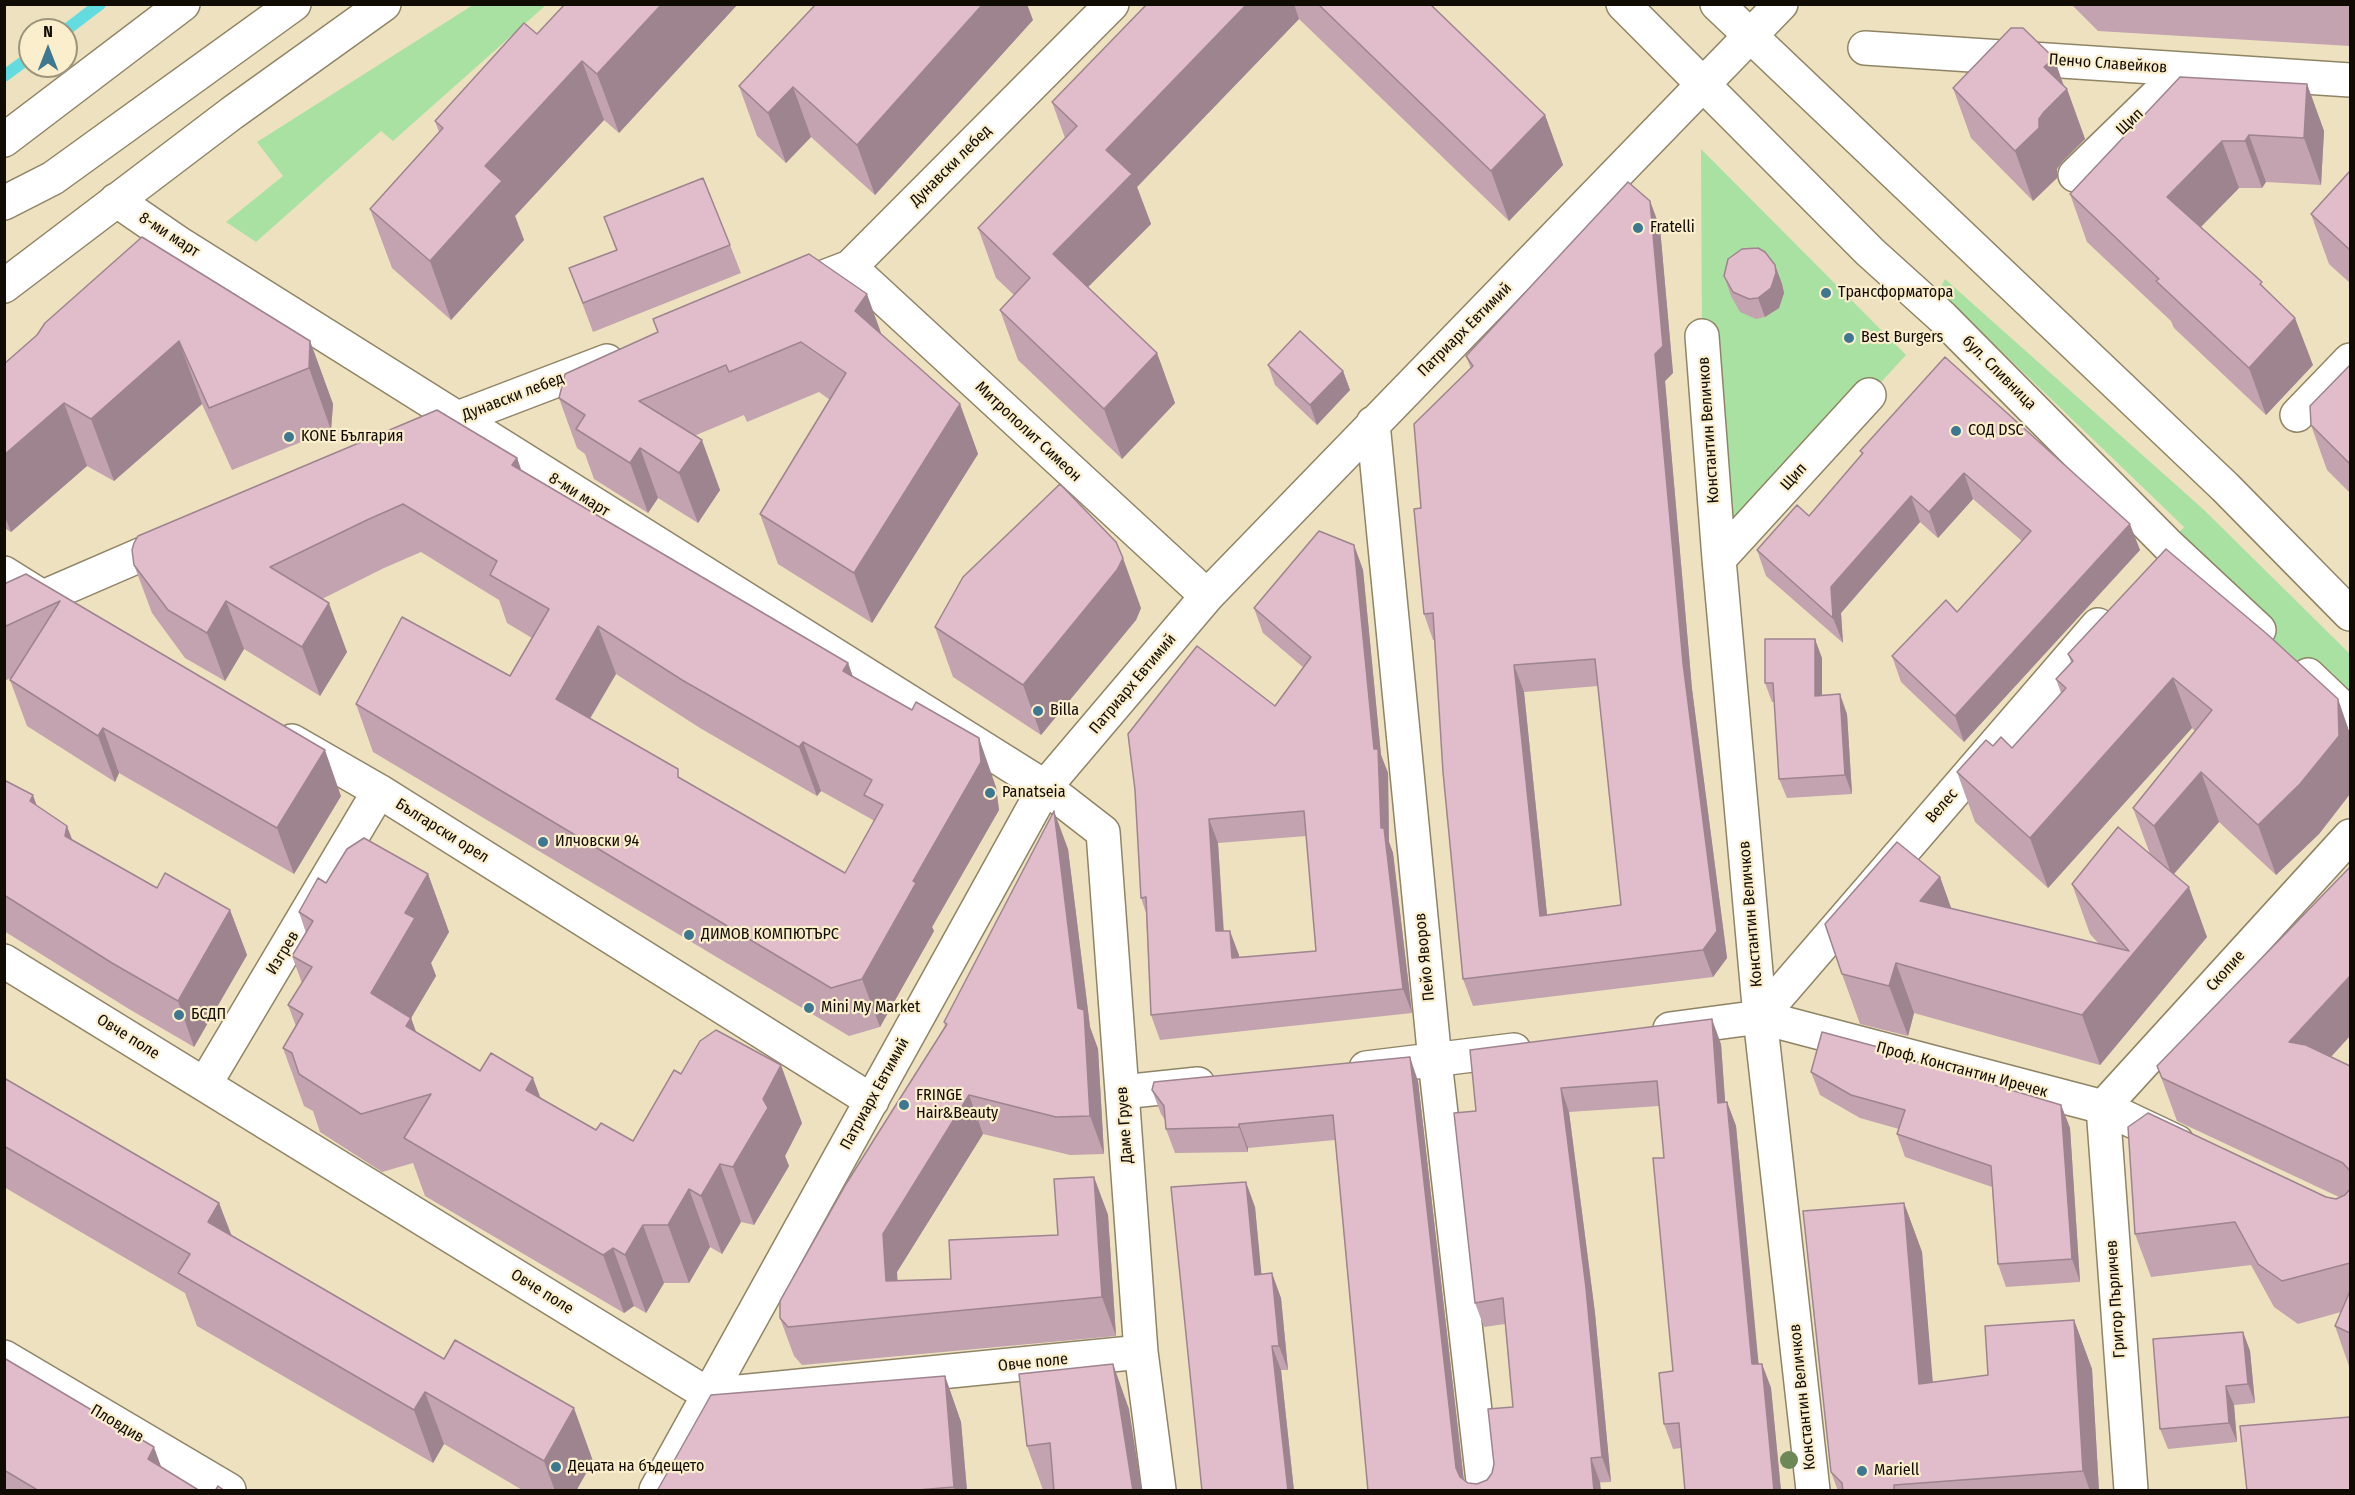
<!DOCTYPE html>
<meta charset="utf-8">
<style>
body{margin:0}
#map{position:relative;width:2355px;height:1495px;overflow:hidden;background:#ede1c0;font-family:"Fira Sans Condensed",sans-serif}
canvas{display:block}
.frame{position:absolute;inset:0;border:6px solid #110c03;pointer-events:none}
.north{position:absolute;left:18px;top:18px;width:60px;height:60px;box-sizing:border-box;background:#faeecc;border:2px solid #9d947c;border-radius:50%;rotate:0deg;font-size:16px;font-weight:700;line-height:24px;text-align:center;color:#110c03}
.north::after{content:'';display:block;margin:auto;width:21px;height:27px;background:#3d7790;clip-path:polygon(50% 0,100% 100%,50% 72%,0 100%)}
</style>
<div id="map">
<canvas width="2355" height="1495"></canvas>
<div class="frame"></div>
<div class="north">N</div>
</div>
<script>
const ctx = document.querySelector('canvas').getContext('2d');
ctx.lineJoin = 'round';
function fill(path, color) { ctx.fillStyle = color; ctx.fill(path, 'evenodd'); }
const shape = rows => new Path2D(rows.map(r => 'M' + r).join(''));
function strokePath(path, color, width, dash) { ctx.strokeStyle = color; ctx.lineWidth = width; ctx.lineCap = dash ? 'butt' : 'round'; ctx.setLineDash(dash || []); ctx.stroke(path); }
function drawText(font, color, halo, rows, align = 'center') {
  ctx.font = font + ' "Fira Sans Condensed",sans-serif'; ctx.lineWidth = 4.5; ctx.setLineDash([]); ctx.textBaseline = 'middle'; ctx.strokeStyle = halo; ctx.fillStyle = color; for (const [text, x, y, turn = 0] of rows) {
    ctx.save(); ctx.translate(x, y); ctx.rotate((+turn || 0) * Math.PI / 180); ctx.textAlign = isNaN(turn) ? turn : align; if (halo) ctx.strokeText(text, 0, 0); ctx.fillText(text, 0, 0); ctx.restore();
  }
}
const green = shape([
 [473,5,546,5,393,141,381,131,256,242,226,222,283,176,257,142],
 [1701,149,1906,355,1719,559,1702,336],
 [1945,279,2203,509,2350,654,2350,720,2168,545,2184,527,1939,291]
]);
const stream = shape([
 [66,30,100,4],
 [4,76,30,57]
]);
const minor = shape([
 [1865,48,2350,80],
 [2075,175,2184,69],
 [116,200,180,244,1045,787,1103,832,1141,1352,1159,1490],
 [850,267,1207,596],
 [4,286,232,113,384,4],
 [795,288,850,267,1112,4],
 [1702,336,1719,559,1760,1017,1813,1490],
 [2297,415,2350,360],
 [1373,423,1435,1061,1484,1490],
 [442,424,607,361],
 [1719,559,1869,395],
 [4,573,52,603],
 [4,614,175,540],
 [292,741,379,791,872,1101],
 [4,961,709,1395,1141,1352],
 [1760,1017,2098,625],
 [1670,1029,1760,1017,2103,1107,2177,1142],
 [1366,1068,1514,1050],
 [205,1084,379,791],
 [1122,1092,1198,1084],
 [4,1357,229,1490],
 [656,1490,1045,787,1207,596,1781,4],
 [2131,1490,2103,1107,2350,836]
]);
const secondary = shape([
 [1623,4,1870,252,1942,317,2168,545,2259,630],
 [1717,4,2225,487,2350,614],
 [2308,675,2350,715]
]);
const trunk = shape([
 [4,140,183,4],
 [4,203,53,178,294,4]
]);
const trees = [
 [1789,1460]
];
const wall = shape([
 [738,4,619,133,604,120,515,216,524,240,451,320,392,268,370,209,439,132,435,121,537,34],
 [1147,4,1430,4,1545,115,1563,165,1509,221,1299,19,1137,187,1151,224,1088,287,1157,353,1175,403,1122,459,1018,360,1000,310,1014,295,996,278,978,228,1065,138,1052,102],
 [2071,4,2350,4,2350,46,2098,31],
 [1033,20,875,195,811,137,786,163,757,136,739,86],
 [2054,58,2064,86,2067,89,2085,139,2062,162,2057,169,2057,178,2033,201,1971,138,1953,88],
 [2307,84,2324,131,2321,185,2266,182,2262,188,2239,188,2201,227,2263,287,2313,365,2266,415,2174,328,2171,321,2087,242,2070,194],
 [2350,171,2350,283,2329,264,2311,214],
 [1650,201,1660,228,1673,373,1665,381,1692,689,1727,958,1713,977,1473,1006,1463,979,1434,640,1433,640,1424,614,1421,508,1471,369,1466,356],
 [1598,686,1621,905,1547,915,1524,692],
 [604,217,730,245,741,273,593,332,569,268,616,250],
 [1775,265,1782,284,1784,293,1779,308,1765,317,1756,319,1740,312,1731,296,1724,276],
 [653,319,882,335,960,404,978,454,872,623,778,564,760,514,830,400,819,392,747,422,744,415,694,436,720,490,698,523,658,498,648,513,594,479,585,454,577,448,559,398,658,333],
 [37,335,310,341,333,404,331,430,232,470,202,404,114,481,87,466,11,532,4,528,4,364],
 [1945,357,2140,550,1964,742,1901,682,1892,656,1957,612,2022,541,1973,499,1938,538,1920,522,1841,613,1843,643,1766,576,1757,550,1809,516,1862,455,1860,451],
 [1268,365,1343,371,1350,390,1317,425,1275,385],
 [2350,365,2350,493,2327,470,2311,425],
 [517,458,521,470,848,663,853,677,996,787,999,810,932,927,934,931,880,1027,849,1036,373,752,356,704,510,676,532,638,507,623,499,600,421,552,384,568,322,599,347,652,320,696,244,649,225,681,185,658,152,613,134,565],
 [616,674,700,728,817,796,821,791,873,820,873,822,845,873,682,780,590,719],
 [1354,545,1363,570,1381,755,1388,773,1389,842,1393,853,1412,1013,1160,1040,1151,1015,1146,913,1141,898,1275,706,1304,668,1263,633,1254,608],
 [1306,836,1316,951,1239,958,1239,955,1224,931,1218,843],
 [26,574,341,796,294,874,119,773,115,782,27,726,10,680,13,677,4,681,4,584],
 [1141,608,1136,620,1041,735,953,677,935,627],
 [2068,654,2338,699,2350,734,2350,794,2319,834,2276,875,2219,822,2174,874,2207,937,2100,1065,1914,1013,1908,1036,1860,1024,1842,974,1940,877,1951,908,2099,944,2090,934,2072,884,2150,854,2133,808,2195,731,2192,728,2048,888,1975,822,1957,772,1993,746,2012,748,2061,693,2056,679,2071,662],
 [1822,658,1822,695,1847,714,1852,794,1787,798,1779,779,1775,702,1772,702,1765,683],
 [4,780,36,805,73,840,157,888,230,910,247,955,194,1047,129,1009,4,931],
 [1068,849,1090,1027,1098,1049,1104,1154,1070,1155,983,1134,897,1272,897,1281,951,1279,1058,1235,1094,1177,1108,1215,1116,1336,802,1365,794,1356,780,1318,945,1026,944,1022],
 [428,874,449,932,431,963,436,976,411,1018,416,1032,480,1071,541,1098,596,1130,633,1141,681,1074,802,1123,785,1156,789,1166,754,1225,741,1222,722,1254,710,1247,689,1283,664,1283,646,1313,634,1306,624,1313,425,1196,413,1163,382,1172,320,1132,313,1111,304,1106,283,1048,296,1026,288,1005,302,983,292,956,306,933,299,912,326,883],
 [2350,1036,2331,1057,2350,1066,2350,1369,2335,1326,2341,1312,2298,1324,2274,1307,2251,1265,2151,1277,2135,1234,2326,1197,2336,1199,2339,1197,2177,1121,2157,1066],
 [1721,1044,1725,1102,1727,1102,1736,1126,1758,1364,1762,1364,1771,1388,1781,1491,1685,1491,1681,1448,1673,1449,1664,1424,1673,1371,1664,1158,1659,1106,1569,1112,1595,1313,1611,1482,1368,1491,1335,1140,1248,1148,1248,1152,1175,1153,1166,1129,1165,1120,1161,1114,1152,1090,1418,1081,1464,1480,1468,1483,1477,1484,1487,1480,1492,1473,1513,1407,1505,1324,1484,1327,1475,1303,1476,1111],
 [1889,1050,1891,1054,2061,1105,2070,1128,2080,1282,2006,1287,1998,1264,1992,1187,1905,1157,1897,1134,1899,1129,1860,1118,1820,1095,1811,1072],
 [4,1078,219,1203,232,1236,593,1461,576,1491,524,1491,444,1444,433,1463,197,1326,185,1293,4,1187],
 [1904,1203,1922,1252,1932,1382,1988,1375,2074,1320,2092,1369,2099,1491,1838,1491,1831,1472],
 [1255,1207,1261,1275,1281,1298,1288,1370,1281,1370,1294,1491,1202,1491],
 [2243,1332,2250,1351,2255,1403,2234,1405,2237,1442,2168,1449,2160,1429],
 [4,1358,162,1468,200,1491,4,1491],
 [945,1376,961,1422,967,1491,657,1491],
 [1129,1409,1054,1489,1043,1490,1027,1446]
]);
const shadedWall = shape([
 [662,4,738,4,619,133,597,74],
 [983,4,1027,4,1033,20,875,195,857,145],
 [1247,4,1294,4,1299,19,1137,187,1151,224,1071,304,1053,254,1106,150],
 [2054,58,2065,90,2067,89,2085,139,2062,162,2057,169,2057,178,2033,201,2015,151,2044,67],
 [582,61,604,120,515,216,524,240,451,320,430,261,485,166],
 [2307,84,2324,131,2321,185,2304,138],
 [793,87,811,137,786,163,768,113],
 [1545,115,1563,165,1509,221,1491,171],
 [2249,135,2266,182,2262,188,2245,141],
 [2222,141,2239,188,2184,244,2167,197],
 [1650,201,1660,228,1673,373,1665,381,1692,689,1727,958,1713,977,1703,950,1683,663,1655,354],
 [1775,265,1782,284,1784,293,1779,308,1765,317,1758,298],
 [867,294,885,344,855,311],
 [2295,318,2313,365,2266,415,2249,368],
 [179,341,202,404,114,481,91,419],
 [310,341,333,404,331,430,309,368],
 [1157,353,1175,403,1122,459,1104,409],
 [1343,371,1350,390,1317,425,1310,405],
 [64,403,87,466,11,532,4,514,4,455],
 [960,404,978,454,872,623,854,573],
 [702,440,720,490,698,523,679,473],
 [640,448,658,498,648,513,630,463],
 [517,458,534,506,512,465],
 [1964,473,1973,499,1938,538,1929,512],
 [1911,496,1920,522,1841,613,1843,643,1833,618,1831,587],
 [2130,524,2140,550,1964,742,1955,716],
 [1354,545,1363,570,1381,755,1388,773,1389,842,1393,853,1412,1013,1403,989,1381,828],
 [1123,558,1141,608,1136,620,1041,735,1023,685],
 [226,601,244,649,225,681,207,633],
 [329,603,347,652,320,696,302,647],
 [598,626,616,674,573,747,556,699],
 [1815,639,1822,658,1822,715,1815,696],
 [848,663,865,711,843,671],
 [1514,665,1524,692,1550,943,1540,916],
 [2173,678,2192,728,2048,888,2030,838],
 [1840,694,1847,714,1852,794,1845,775],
 [2338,699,2350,734,2350,794,2319,834,2276,875,2258,825],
 [103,728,119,773,115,782,98,736],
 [979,738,996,787,999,810,932,927,934,931,880,1027,862,979,913,881],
 [803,742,821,791,817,796,799,747],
 [325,750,341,796,294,874,277,828],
 [2201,772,2219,822,2172,876,2154,826],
 [33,795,49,841,30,801],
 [1054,811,1068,849,1090,1027,1098,1049,1104,1154,1090,1116,1078,1008],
 [1209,819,1218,843,1225,956,1216,931],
 [67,826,84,871,65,836],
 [428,874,449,932,431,963,436,976,411,1018,432,1076,371,993,405,913],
 [1940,877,1958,927,1920,901],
 [2189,887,2207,937,2100,1065,2082,1015],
 [230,910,247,955,194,1047,178,1001],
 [1230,931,1239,955,1241,983,1232,958],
 [1896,963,1914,1013,1908,1036,1889,986],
 [2350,976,2350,1036,2305,1085,2289,1042],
 [1712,1019,1721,1044,1727,1127,1718,1103],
 [1410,1057,1418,1081,1465,1491,1456,1468],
 [781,1065,802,1123,785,1156,789,1166,754,1225,733,1167,763,1099],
 [533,1078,555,1136,526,1090],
 [1561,1088,1569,1112,1595,1313,1611,1482,1602,1457],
 [969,1095,983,1134,897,1272,900,1316,886,1281,883,1234],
 [1727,1102,1736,1126,1761,1389,1752,1364],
 [2061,1105,2070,1128,2080,1282,2072,1259],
 [1239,1124,1248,1148,1248,1152,1239,1127],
 [720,1164,741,1222,722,1254,701,1196],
 [1094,1177,1108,1215,1116,1336,1102,1297],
 [1246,1182,1255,1207,1264,1300,1255,1275],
 [689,1189,710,1247,689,1283,668,1225],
 [219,1203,239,1256,208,1222],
 [1904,1203,1922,1252,1937,1432,1919,1384],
 [643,1225,664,1283,646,1313,625,1255],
 [613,1248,634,1306,624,1313,603,1255],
 [1272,1273,1281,1298,1288,1370,1279,1346],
 [2074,1320,2092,1369,2099,1491,2090,1491,2083,1471],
 [2243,1332,2250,1351,2255,1403,2248,1384],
 [1272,1346,1281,1370,1294,1491,1288,1491],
 [1113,1364,1129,1409,1142,1491,1133,1491],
 [1762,1364,1771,1388,1781,1491,1774,1491],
 [945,1376,961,1422,967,1491,955,1491,954,1487],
 [2226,1386,2234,1405,2237,1442,2229,1423],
 [425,1392,444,1444,433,1463,414,1410],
 [574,1408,593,1461,576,1491,555,1491,544,1461],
 [154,1447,170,1491,148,1459],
 [1591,1458,1600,1482,1601,1491,1594,1491]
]);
const building = shape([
 [565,4,662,4,597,74,582,61,485,166,502,181,430,261,370,209,443,128,435,121,524,23,537,34,565,4],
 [816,4,983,4,857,145,793,87,768,113,739,86,816,4],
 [1147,4,1247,4,1106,150,1132,174,1053,254,1157,353,1104,409,1000,310,1030,278,978,228,1077,126,1052,102,1147,4],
 [1318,4,1430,4,1545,115,1491,171,1318,4],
 [2011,28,2023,28,2054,58,2044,67,2067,89,2044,112,2039,119,2039,128,2015,151,1953,88,2011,28],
 [2180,77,2307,84,2304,138,2249,135,2245,141,2222,141,2167,197,2262,282,2260,284,2295,318,2249,368,2156,281,2159,279,2070,194,2180,77],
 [2350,171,2350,250,2311,214,2350,171],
 [703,178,730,245,583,303,569,268,617,250,604,217,703,178],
 [1628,182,1650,201,1663,346,1655,354,1683,663,1717,931,1703,950,1463,979,1443,772,1433,613,1424,614,1414,509,1421,508,1414,424,1473,366,1466,356,1628,182],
 [1595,659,1621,905,1540,916,1514,665,1595,659],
 [142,237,310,341,309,368,209,408,179,341,91,419,64,403,4,455,4,364,37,335,45,323,142,237],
 [1758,248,1765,252,1775,265,1776,273,1771,288,1758,298,1749,299,1733,292,1724,276,1728,259,1742,249,1758,248],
 [809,254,867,294,855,311,960,404,854,573,760,514,846,373,801,342,729,372,726,365,639,401,702,440,679,473,640,448,630,463,576,429,585,415,559,398,565,374,658,332,653,319,809,254],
 [1300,331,1343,371,1310,405,1268,365,1300,331],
 [1945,357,2130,524,1955,716,1892,656,1946,600,1957,612,2031,531,1964,473,1929,512,1911,496,1831,587,1833,618,1757,550,1797,505,1809,516,1863,453,1860,451,1945,357],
 [2350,365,2350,464,2311,425,2310,406,2350,365],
 [437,410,517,458,512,465,848,663,843,671,912,710,916,702,979,738,981,762,913,881,916,883,862,979,831,988,356,704,402,617,510,676,549,609,490,575,497,561,403,504,367,520,270,567,329,603,302,647,226,601,207,633,168,610,134,565,132,550,134,543,138,536,437,410],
 [598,626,682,680,799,747,803,742,872,780,864,795,883,805,845,873,678,777,678,769,556,699,598,626],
 [1060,484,1116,542,1123,558,1117,570,1023,685,935,627,963,577,1060,484],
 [1319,531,1354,545,1374,749,1378,749,1381,828,1384,828,1403,989,1151,1015,1146,897,1141,898,1135,790,1128,734,1197,646,1275,706,1311,657,1254,608,1319,531],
 [1304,811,1316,951,1232,958,1230,931,1216,931,1209,819,1304,811],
 [2166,549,2267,634,2338,699,2339,736,2300,784,2258,825,2201,772,2154,826,2133,808,2212,710,2173,678,2030,838,1957,772,1986,740,1993,746,2001,737,2012,748,2066,688,2056,679,2073,661,2068,654,2166,549],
 [26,574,325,750,277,828,103,728,98,736,10,680,60,601,4,627,4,584,26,574],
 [1765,639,1815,639,1815,696,1840,694,1845,775,1779,779,1773,683,1765,683,1765,639],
 [4,780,33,795,30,801,67,826,65,836,157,888,165,873,230,910,178,1001,112,963,4,895,4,780],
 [1054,811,1078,1008,1084,1010,1090,1116,1056,1117,969,1095,883,1234,886,1281,951,1279,949,1240,1058,1235,1054,1179,1094,1177,1102,1297,788,1327,780,1318,780,1301,846,1184,947,1024,944,1022,1054,811],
 [2118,827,2189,887,2082,1015,1896,963,1889,986,1842,974,1825,924,1897,842,1940,877,1920,901,2129,951,2072,884,2118,827],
 [364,838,428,874,405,913,415,918,371,993,411,1018,406,1026,480,1071,491,1053,533,1078,526,1090,596,1130,601,1123,633,1141,674,1070,681,1074,700,1041,716,1030,781,1065,763,1099,768,1108,733,1167,720,1164,701,1196,689,1189,668,1225,643,1225,625,1255,613,1248,603,1255,404,1138,431,1094,361,1114,299,1074,292,1053,283,1048,303,1014,288,1005,312,967,292,956,313,921,299,912,318,878,326,883,347,849,364,838],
 [2350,867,2350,976,2289,1042,2306,1045,2350,1066,2350,1171,2343,1163,2162,1078,2157,1066,2350,867],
 [1712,1019,1718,1103,1727,1102,1752,1364,1762,1364,1774,1491,1685,1491,1679,1423,1664,1424,1659,1373,1673,1371,1653,1158,1664,1158,1657,1081,1561,1088,1586,1288,1602,1457,1591,1458,1594,1491,1368,1491,1333,1115,1239,1124,1239,1127,1166,1129,1164,1106,1152,1090,1154,1082,1410,1057,1456,1468,1460,1477,1468,1483,1477,1484,1487,1480,1492,1473,1494,1464,1488,1409,1513,1407,1503,1298,1475,1303,1454,1113,1476,1111,1470,1050,1712,1019],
 [1822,1032,1889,1050,1888,1053,2061,1105,2072,1259,1998,1264,1991,1166,1897,1134,1905,1110,1851,1095,1811,1072,1822,1032],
 [4,1078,219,1203,208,1222,444,1359,455,1340,574,1408,544,1461,425,1392,414,1410,178,1273,190,1254,4,1146,4,1078],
 [2148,1113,2326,1197,2336,1199,2345,1195,2350,1189,2350,1263,2282,1281,2258,1264,2235,1222,2135,1234,2128,1127,2148,1113],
 [1246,1182,1255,1275,1272,1273,1279,1346,1272,1346,1288,1491,1202,1491,1171,1187,1246,1182],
 [1904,1203,1919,1384,1988,1375,1985,1326,2074,1320,2083,1471,1894,1485,1894,1491,1843,1491,1842,1483,1831,1472,1803,1211,1904,1203],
 [2350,1291,2350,1333,2335,1326,2350,1291],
 [2243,1332,2248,1384,2226,1386,2229,1423,2160,1429,2153,1339,2243,1332],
 [4,1358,154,1447,148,1459,200,1491,39,1491,4,1470,4,1358],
 [1113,1364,1133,1491,1054,1491,1050,1443,1027,1446,1019,1374,1113,1364],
 [945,1376,954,1487,905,1491,657,1491,711,1395,945,1376],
 [2350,1417,2350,1491,2247,1491,2240,1426,2350,1417],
 [218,1486,225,1491,215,1491,218,1486]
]);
const markers = [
 [1638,228,6,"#3d7790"],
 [1826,293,6,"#3d7790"],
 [1849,338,6,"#3d7790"],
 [1956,431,6,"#3d7790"],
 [289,437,6,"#3d7790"],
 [1038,711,6,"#3d7790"],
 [990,793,6,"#3d7790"],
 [543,842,6,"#3d7790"],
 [689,935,6,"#3d7790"],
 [809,1008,6,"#3d7790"],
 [179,1015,6,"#3d7790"],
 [904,1105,6,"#3d7790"],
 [556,1467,6,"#3d7790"],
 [1862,1471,6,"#3d7790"]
];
const streetNames = [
 ["Пенчо Славейков",2108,64,4],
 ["Щип",2130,122,-44],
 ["Дунавски лебед",951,166,-45],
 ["8-ми март",169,235,33],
 ["Патриарх Евтимий",1465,330,-45],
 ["бул. Сливница",1999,373,45],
 ["Дунавски лебед",513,397,-21],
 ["Константин Величков",1709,430,-94],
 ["Митрополит Симеон",1028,432,43],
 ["Щип",1794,477,-48],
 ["8-ми март",579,495,32],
 ["Патриарх Евтимий",1133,684,-50],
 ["Велес",1942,806,-49],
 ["Български орел",442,831,32],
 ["Константин Величков",1751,914,-95],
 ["Изгрев",283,953,-59],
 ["Пейо Яворов",1425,957,-96],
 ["Скопие",2226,971,-48],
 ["Овче поле",128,1037,32],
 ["Проф. Константин Иречек",1962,1070,15],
 ["Патриарх Евтимий",875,1094,-61],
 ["Даме Груев",1125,1125,-94],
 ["Овче поле",542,1292,32],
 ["Григор Пърличев",2116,1299,-94],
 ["Овче поле",1033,1363,-6],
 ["Константин Величков",1803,1397,-96],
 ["Пловдив",117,1424,31]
];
const poiNames = [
 ["Fratelli",1650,228],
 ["Трансформатора",1838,293],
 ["Best Burgers",1861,338],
 ["СОД DSC",1968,431],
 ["KONE България",301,437],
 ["Billa",1050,711],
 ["Panatseia",1002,793],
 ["Илчовски 94",555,842],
 ["ДИМОВ КОМПЮТЪРС",701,935],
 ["Mini My Market",821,1008],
 ["БСДП",191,1015],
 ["FRINGE",916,1096],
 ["Hair&Beauty",916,1114],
 ["Децата на бъдещето",568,1467],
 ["Mariell",1874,1471]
];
fill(green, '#a9e1a2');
strokePath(stream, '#63dce0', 12);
strokePath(minor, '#8f8465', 36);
strokePath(secondary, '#8f8465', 36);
strokePath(trunk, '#8f8465', 36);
strokePath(minor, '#fff', 33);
strokePath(secondary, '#fff', 33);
strokePath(trunk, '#fff', 33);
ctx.fillStyle = '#6c8856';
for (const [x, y] of trees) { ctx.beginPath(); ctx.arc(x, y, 9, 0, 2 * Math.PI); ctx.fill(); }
fill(wall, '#c2a3af');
fill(shadedWall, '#9e848e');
fill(building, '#e1bdcb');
strokePath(building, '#9e848e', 1.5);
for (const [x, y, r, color] of markers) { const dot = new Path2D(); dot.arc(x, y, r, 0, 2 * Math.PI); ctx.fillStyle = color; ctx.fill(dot); strokePath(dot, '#faeecc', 2); }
drawText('16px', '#110c03', '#faeecc', streetNames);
drawText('16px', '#110c03', '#faeecc', poiNames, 'left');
</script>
